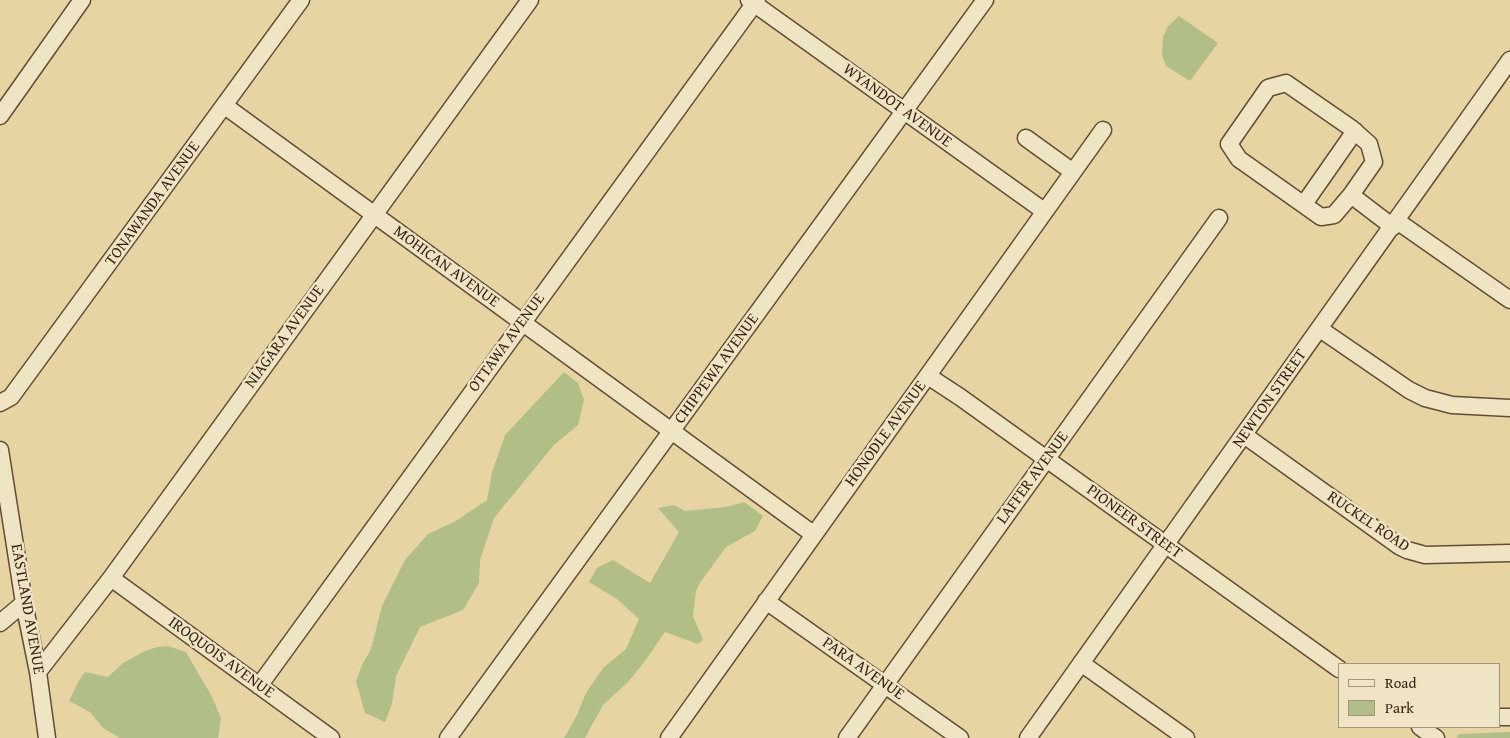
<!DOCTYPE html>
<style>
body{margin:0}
#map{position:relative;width:1510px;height:738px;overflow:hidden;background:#e6d5a2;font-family:"Gentium Book Plus",serif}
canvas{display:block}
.legend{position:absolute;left:1338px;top:663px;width:162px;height:65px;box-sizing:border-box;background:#efe4c3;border:1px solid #a5957c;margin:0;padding:6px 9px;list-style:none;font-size:15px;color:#361f11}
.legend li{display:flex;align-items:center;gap:10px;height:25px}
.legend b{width:25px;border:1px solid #a5957c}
</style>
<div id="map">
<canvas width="1510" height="738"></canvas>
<ul class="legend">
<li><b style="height:6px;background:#efe4c3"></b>Road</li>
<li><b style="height:14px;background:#b2be87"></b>Park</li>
</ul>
</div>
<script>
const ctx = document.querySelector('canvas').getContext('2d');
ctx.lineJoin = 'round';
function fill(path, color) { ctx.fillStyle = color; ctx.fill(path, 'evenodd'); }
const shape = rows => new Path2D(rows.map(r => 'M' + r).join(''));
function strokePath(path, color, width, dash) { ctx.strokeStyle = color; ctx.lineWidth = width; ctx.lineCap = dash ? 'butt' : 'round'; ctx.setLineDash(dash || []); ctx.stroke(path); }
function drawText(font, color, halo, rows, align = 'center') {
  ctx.font = font + ' "Gentium Book Plus",serif'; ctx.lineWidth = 5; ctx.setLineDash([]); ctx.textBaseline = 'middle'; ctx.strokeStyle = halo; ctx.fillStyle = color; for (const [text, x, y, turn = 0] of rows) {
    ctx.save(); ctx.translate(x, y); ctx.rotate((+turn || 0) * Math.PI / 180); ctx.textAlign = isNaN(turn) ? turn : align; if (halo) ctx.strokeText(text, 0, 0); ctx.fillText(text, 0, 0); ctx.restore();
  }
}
const green = shape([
 [1179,16,1218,43,1190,81,1166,66,1162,55,1163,37,1168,26],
 [564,372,578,383,584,400,578,425,554,445,494,518,480,560,479,583,463,610,420,627,396,676,392,704,385,722,365,713,356,681,362,665,371,649,382,606,405,560,428,534,456,521,487,500,492,472,505,435],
 [744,502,763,516,755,531,726,547,699,584,696,591,693,616,703,640,698,644,665,632,645,661,628,682,603,705,585,738,564,738,576,717,586,693,603,668,626,649,639,619,617,599,589,582,597,568,613,560,650,583,679,532,658,508,674,505,685,511,726,507],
 [168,646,186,652,212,697,221,718,218,738,120,738,103,728,90,712,69,701,78,682,85,672,108,677,123,663,145,651,157,647],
 [1510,732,1510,738,1459,738,1456,736,1460,734]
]);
const minor = shape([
 [749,0,1044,211],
 [225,106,813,534],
 [0,116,82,0],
 [1026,138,1073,172],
 [1351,195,1334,215,1321,217,1239,159,1229,144,1268,88,1286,83,1351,128,1369,144,1374,162,1351,195,1393,227],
 [1304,204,1355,131],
 [1397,221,1510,300],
 [1320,329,1409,390,1425,398,1452,405,1510,408],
 [928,376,960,397,1339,669],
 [0,403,11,397,301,0],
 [1244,435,1399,546,1407,550,1425,555,1510,553],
 [0,450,24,603,38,672,47,738],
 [111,578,331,738],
 [766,601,960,738],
 [0,623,24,603],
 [1081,663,1186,738],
 [38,672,111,578,530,0],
 [259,686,757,0],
 [1499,717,1510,717],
 [1420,727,1436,738],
 [448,738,985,0],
 [669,738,1103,130],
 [847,738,1219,218],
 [1028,738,1510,60]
]);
const streetNames = [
 ["WYANDOT AVENUE",897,106,36],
 ["TONAWANDA AVENUE",153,204,-54],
 ["MOHICAN AVENUE",446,267,36],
 ["NIAGARA AVENUE",285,337,-54],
 ["OTTAWA AVENUE",507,343,-54],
 ["CHIPPEWA AVENUE",717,369,-54],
 ["NEWTON STREET",1270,399,-55],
 ["HONODLE AVENUE",886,434,-54],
 ["LAFFER AVENUE",1033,478,-54],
 ["PIONEER STREET",1134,522,36],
 ["RUCKEL ROAD",1368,522,34],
 ["EASTLAND AVENUE",27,609,80],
 ["IROQUOIS AVENUE",221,658,36],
 ["PARA AVENUE",863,669,35]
];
fill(green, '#b2be87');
strokePath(minor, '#624c35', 19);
strokePath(minor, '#efe4c3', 16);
drawText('16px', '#361f11', '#efe4c3', streetNames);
</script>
